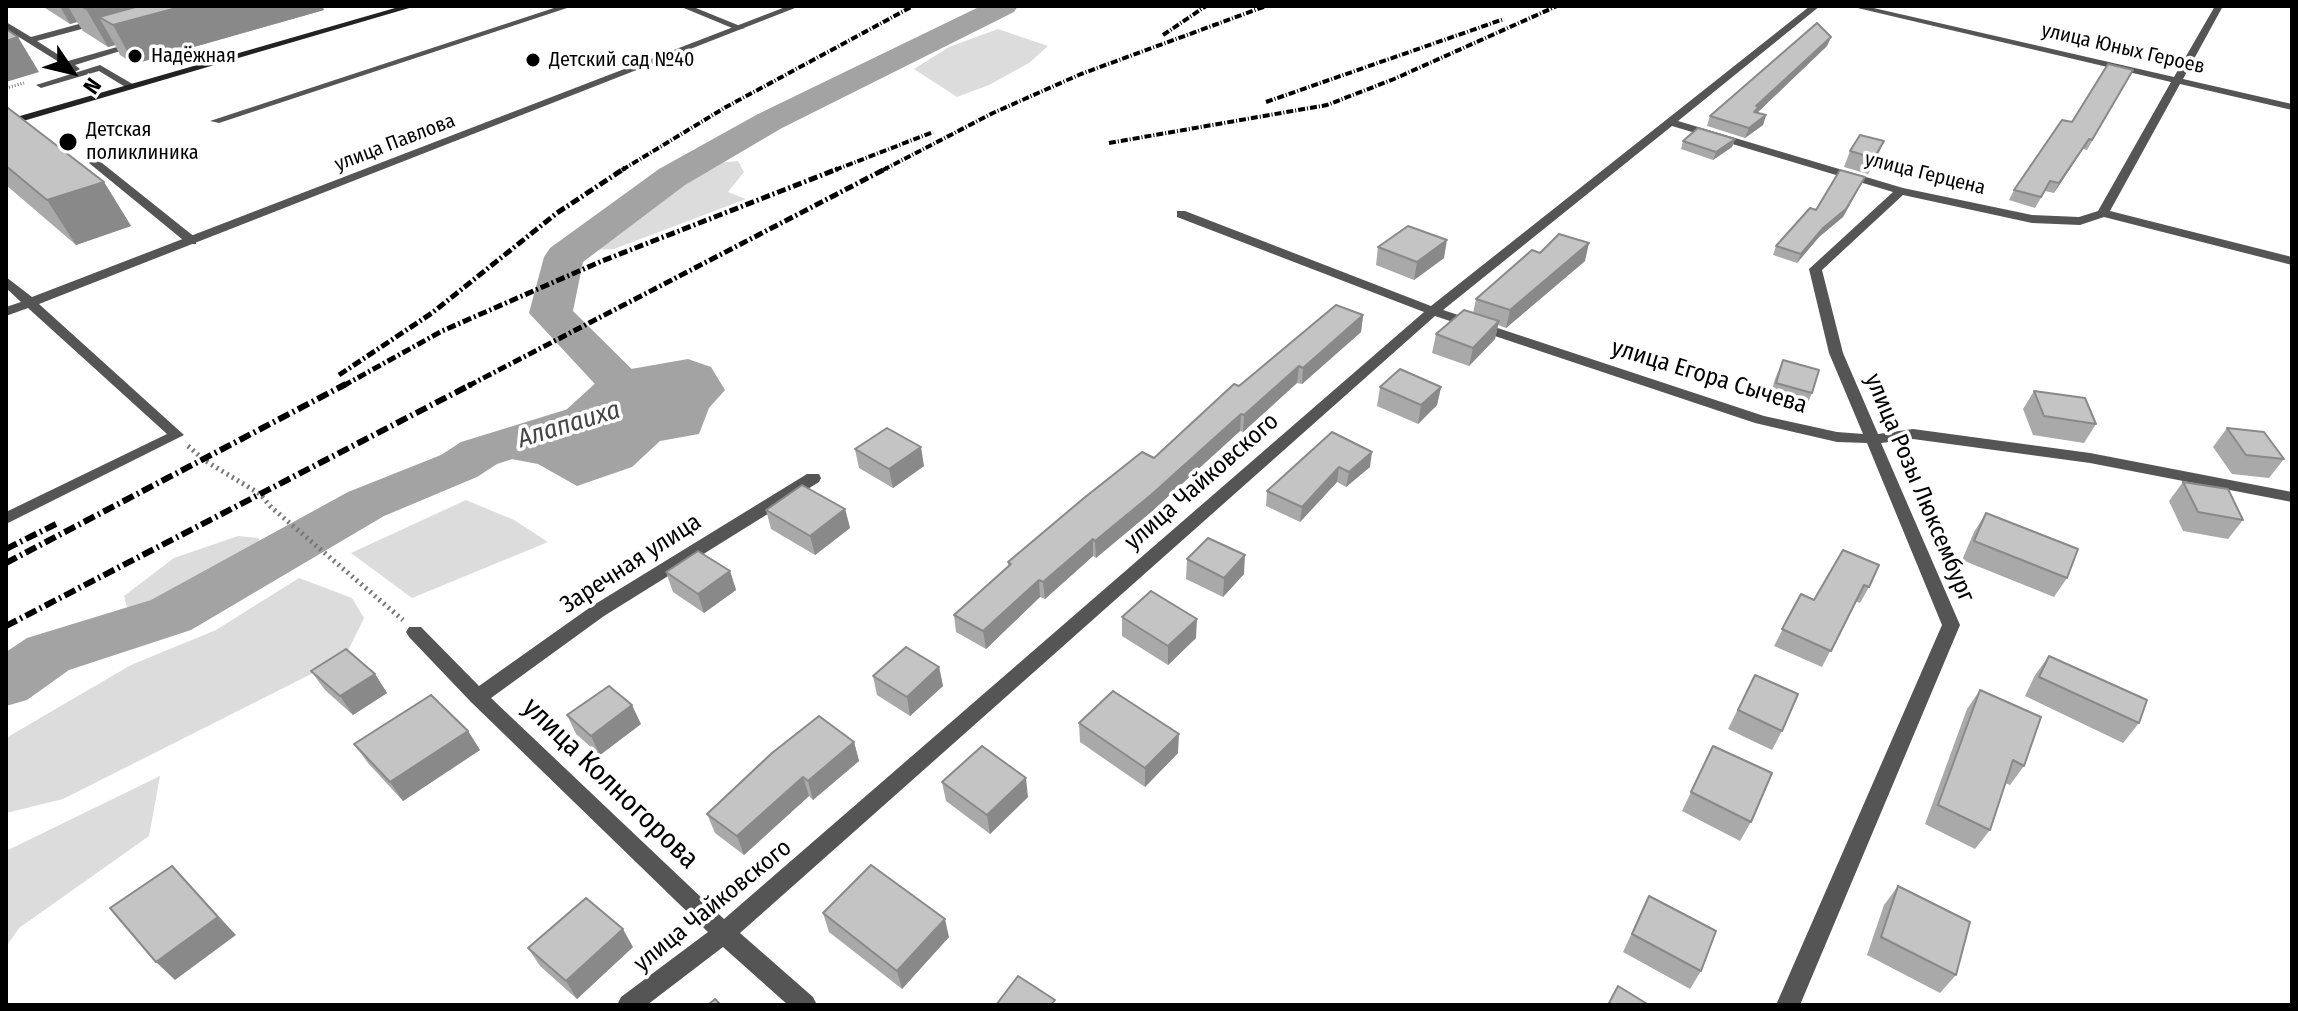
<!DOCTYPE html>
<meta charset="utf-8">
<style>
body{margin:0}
#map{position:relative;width:2298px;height:1011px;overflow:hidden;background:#fff;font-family:"Fira Sans Condensed",sans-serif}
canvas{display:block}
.frame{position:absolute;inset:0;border:8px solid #000;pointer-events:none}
.north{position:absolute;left:32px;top:32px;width:80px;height:80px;-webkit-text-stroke:6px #fff;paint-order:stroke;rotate:125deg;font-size:22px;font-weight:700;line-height:32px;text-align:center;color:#000}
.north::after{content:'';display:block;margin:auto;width:28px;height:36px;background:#000;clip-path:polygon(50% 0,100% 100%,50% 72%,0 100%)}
</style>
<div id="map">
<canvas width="2298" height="1011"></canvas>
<div class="frame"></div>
<div class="north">N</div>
</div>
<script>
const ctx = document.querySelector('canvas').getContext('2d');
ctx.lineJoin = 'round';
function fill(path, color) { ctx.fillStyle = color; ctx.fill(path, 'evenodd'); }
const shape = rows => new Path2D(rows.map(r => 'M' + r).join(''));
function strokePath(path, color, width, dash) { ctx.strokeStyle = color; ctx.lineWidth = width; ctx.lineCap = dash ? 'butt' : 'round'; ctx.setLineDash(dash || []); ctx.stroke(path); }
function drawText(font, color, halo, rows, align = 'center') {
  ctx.font = font + ' "Fira Sans Condensed",sans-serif'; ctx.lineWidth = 7; ctx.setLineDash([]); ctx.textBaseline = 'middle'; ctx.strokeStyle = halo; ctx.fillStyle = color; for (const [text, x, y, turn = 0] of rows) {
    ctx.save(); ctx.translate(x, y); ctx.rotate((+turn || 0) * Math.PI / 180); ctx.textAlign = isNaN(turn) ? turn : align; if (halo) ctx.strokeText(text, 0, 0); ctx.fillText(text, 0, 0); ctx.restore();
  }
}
const green = shape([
 [998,29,1048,46,1029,63,989,85,957,97,914,69,949,47],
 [738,161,744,172,728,192,746,199,614,249,588,250,648,201,715,163],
 [466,500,514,520,548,542,412,598,351,553],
 [238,536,258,538,272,556,260,566,235,577,206,578,184,586,129,615,124,596,174,558],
 [299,578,352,598,364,618,345,657,63,799,6,813,6,738,131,665,216,630],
 [160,776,149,836,19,928,6,947,6,851]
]);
const water = shape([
 [688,359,711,367,725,390,709,408,699,434,660,441,632,467,577,486,538,464,479,453,508,446,566,410,600,379,631,369]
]);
const river = shape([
 [981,6,1018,6,1014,12,782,128,685,185,583,262,573,311,656,393,663,403,656,413,497,464,477,477,384,516,191,630,69,670,27,700,6,706,6,652,27,638,151,600,348,492,441,455,461,442,607,397,529,313,544,257,550,248,659,169,758,114,981,6]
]);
const pathFar1 = shape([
 [6,88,24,83]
]);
const path = shape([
 [188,446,204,460,260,494,271,507,403,620]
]);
const lane = shape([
 [560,6,573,6,219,123,210,121,560,6],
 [679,6,691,6,745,28,737,30,679,6],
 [101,18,104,19,104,23,37,41,68,61,138,41,143,44,75,65,80,69,75,72,6,29,6,22,31,37,101,18],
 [100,65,136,86,127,88,99,71,41,88,36,85,100,65],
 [89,159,97,159,196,238,196,244,188,244,89,163,89,159]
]);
const street = shape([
 [788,6,800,6,39,304,184,435,6,524,6,512,167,434,28,308,6,316,6,307,21,302,6,288,6,277,32,297,788,6],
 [1810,6,1820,6,1678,121,1903,188,2032,215,2079,217,2098,211,2171,82,1849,6,1865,6,2174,77,2215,6,2223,6,2183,79,2292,104,2292,110,2180,84,2110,211,2292,257,2292,265,2104,217,2080,225,2032,223,1903,195,1822,270,1843,353,1878,434,1913,429,2090,453,2292,492,2292,502,2090,463,1913,439,1881,443,1960,625,1800,1005,1776,1005,1942,625,1867,443,1837,442,1755,423,1435,316,740,933,813,997,817,1005,788,1005,723,947,647,1005,617,1005,621,997,708,932,471,702,409,637,406,632,409,627,421,627,479,686,592,606,807,474,819,474,821,478,819,482,604,616,491,698,724,919,1424,312,1177,217,1177,211,1185,211,1431,306,1810,6],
 [1672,126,1893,192,1809,269,1829,353,1863,434,1837,432,1764,416,1443,310,1672,126]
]);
const secondary = shape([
 [402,6,416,6,6,126,6,120,402,6]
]);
const railFar2 = shape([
 [1163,35,1206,6],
 [1266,102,1504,19],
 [1109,143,1327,105,1394,79,1557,6],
 [622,170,726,107,913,6],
 [835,170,933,132],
 [883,170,993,113,1081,74,1266,6]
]);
const railFar1 = shape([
 [339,375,432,313,557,213,625,168],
 [343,386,442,331,602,261,840,168],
 [468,386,887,168]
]);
const rail = shape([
 [6,549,56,524],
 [6,563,346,384],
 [6,626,472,384]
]);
const wall = shape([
 [42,6,322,6,324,10,134,64,120,55,115,45,108,47,83,31,77,22,70,24],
 [1831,37,1827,46,1757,113,1766,115,1763,125,1745,138,1707,126,1710,116],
 [2133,70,2087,150,2083,149,2054,193,2045,191,2035,208,2009,200,2014,190,2072,122],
 [6,108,104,182,131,226,76,245,6,185],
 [1735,139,1732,147,1713,160,1681,149,1683,141],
 [1850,151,1877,157,1868,174,1844,167],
 [1865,177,1843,217,1819,237,1797,263,1773,255,1776,246,1816,210],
 [1378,247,1444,258,1414,280,1376,265],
 [1540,253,1585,261,1506,328,1498,325,1495,339,1469,366,1432,353,1436,334,1473,313,1476,299],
 [1363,315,1361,332,1302,384,1297,383,1243,432,1240,431,1151,512,1096,558,1093,556,1045,599,1040,597,986,649,956,632,954,615,1008,566,1008,562,1154,458,1239,386],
 [1783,360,1812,393,1804,412,1768,402,1775,379],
 [1380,387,1441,387,1437,405,1418,424,1377,406],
 [2034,391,2096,424,2084,443,2033,435,2023,409],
 [2227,428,2284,459,2269,478,2232,474,2213,447],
 [1332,432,1370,467,1346,487,1337,482,1300,522,1266,506,1267,491],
 [855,449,924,466,893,488,859,468],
 [2183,482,2243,520,2228,539,2183,531,2169,501],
 [845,509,850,528,815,555,771,529,766,510],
 [1986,513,2067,578,2054,597,1962,560,1974,532],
 [1843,550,1869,587,1860,603,1856,601,1822,667,1774,646,1801,594,1814,600],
 [1187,559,1244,574,1223,597,1186,579],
 [730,571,736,590,704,613,673,592,666,572],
 [1122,617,1196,638,1168,665,1122,636],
 [2049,656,2139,723,2123,743,2025,696,2035,675],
 [939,667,943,686,910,716,877,695,873,676],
 [311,671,375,674,387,693,353,715,325,690],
 [1755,675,1782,731,1772,750,1728,729],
 [1980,690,2024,766,2010,785,2005,783,1990,830,1975,849,1925,824,1967,709],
 [567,715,641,724,600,755,576,734],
 [1079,723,1178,753,1145,787,1080,742],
 [468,731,480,750,403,801,368,763,354,744],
 [854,742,859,761,813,800,809,796,744,855,715,833,707,814],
 [1713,746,1751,822,1740,841,1682,811],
 [942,782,1028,797,990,834,946,801],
 [1898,886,1956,975,1940,993,1867,955,1884,905],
 [1649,896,1701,971,1690,989,1623,952],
 [823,913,949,937,902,989,829,932],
 [633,947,577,999,540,966,528,948]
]);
const shadedWall = shape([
 [60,6,68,6,77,22,70,24],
 [81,6,322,6,324,10,134,64,113,25,99,17,115,45,108,47,86,9],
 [18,37,39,72,6,82,6,41],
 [1831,37,1827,46,1757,113,1750,122,1756,106],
 [1766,115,1763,125,1745,138,1749,128],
 [1735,139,1732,147,1713,160,1716,152],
 [2089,139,2083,149,2054,193,2059,183],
 [1884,141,1877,157,1868,174,1874,158],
 [1865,177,1843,217,1819,237,1797,263,1801,254],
 [104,182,131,226,76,245,47,200],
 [1447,240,1444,258,1414,280,1417,262],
 [1589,243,1585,261,1506,328,1510,310],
 [1363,315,1361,332,1302,384,1303,368],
 [1499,321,1495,339,1469,366,1473,348],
 [1299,366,1297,383,1243,432,1244,415],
 [1441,387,1437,405,1418,424,1421,405],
 [1241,414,1240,431,1151,512,1096,558,1095,541],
 [921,447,924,466,893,488,889,469],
 [1372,452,1370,467,1346,487,1349,472],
 [1339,467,1337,482,1300,522,1302,507],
 [845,509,850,528,815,555,810,536],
 [1093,539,1093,556,1045,599,1043,582],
 [1245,555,1244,574,1223,597,1224,578],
 [730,571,736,590,704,613,698,594],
 [1039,580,1040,597,986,649,983,631],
 [1197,619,1196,638,1168,665,1168,646],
 [939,667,943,686,910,716,907,697],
 [375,674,387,693,353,715,340,696],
 [632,705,641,724,600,755,591,736],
 [468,731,480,750,403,801,390,782],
 [1179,734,1178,753,1145,787,1145,768],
 [854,742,859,761,813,800,808,781],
 [803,777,809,796,744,855,737,836],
 [1026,778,1028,797,990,834,987,815],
 [172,866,236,935,175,980,156,962],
 [945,919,949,937,902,989,897,971],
 [623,929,633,947,577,999,566,981]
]);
const building = shape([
 [81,6,97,6,86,9,81,6],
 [139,6,184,6,113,25,99,17,139,6],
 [1817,23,1831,37,1756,106,1759,107,1754,112,1766,115,1749,128,1710,116,1817,23],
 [6,29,18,37,6,41,6,29],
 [2108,64,2133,70,2092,140,2089,139,2059,183,2050,181,2041,197,2014,190,2062,120,2072,122,2108,64],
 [6,108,8,108,104,182,47,200,6,166,6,108],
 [1698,128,1735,139,1716,152,1683,141,1698,128],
 [1860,135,1884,141,1874,158,1850,151,1860,135],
 [1840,170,1865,177,1846,209,1823,228,1801,254,1776,246,1810,208,1816,210,1840,170],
 [1408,226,1447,240,1417,262,1378,247,1408,226],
 [1559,234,1589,243,1510,310,1476,299,1532,250,1540,253,1559,234],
 [1336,305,1363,315,1303,368,1299,366,1244,415,1241,414,1151,495,1095,541,1093,539,1043,582,1039,580,983,631,954,615,1011,564,1008,562,1084,498,1142,452,1154,458,1234,384,1239,386,1336,305],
 [1464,310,1499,321,1473,348,1436,334,1464,310],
 [1783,360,1819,370,1812,393,1776,383,1783,360],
 [1400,369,1441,387,1421,405,1380,387,1400,369],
 [2034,391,2085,398,2096,424,2044,416,2034,391],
 [887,428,921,447,889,469,855,449,887,428],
 [2227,428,2264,432,2284,459,2246,455,2227,428],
 [1332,432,1372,452,1349,472,1339,467,1302,507,1267,491,1332,432],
 [2183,482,2228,489,2243,520,2198,512,2183,482],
 [802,485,845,509,810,536,766,510,802,485],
 [1986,513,2078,549,2067,578,1974,541,1986,513],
 [1208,538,1245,555,1224,578,1187,559,1208,538],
 [1843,550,1879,565,1869,587,1864,585,1831,651,1782,629,1801,594,1814,600,1843,550],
 [698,551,730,571,698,594,666,572,698,551],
 [1151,591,1197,619,1168,646,1122,617,1151,591],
 [906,647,939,667,907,697,873,676,906,647],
 [346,649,375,674,340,696,311,671,346,649],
 [2049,656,2147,700,2139,723,2039,677,2049,656],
 [1755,675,1798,694,1782,731,1738,710,1755,675],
 [609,686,632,705,591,736,567,715,609,686],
 [1980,690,2041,717,2024,766,2013,760,1990,830,1938,805,1980,690],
 [1113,691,1179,734,1145,768,1079,723,1113,691],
 [431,695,468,731,390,782,354,744,431,695],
 [819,716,854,742,808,781,803,777,737,836,707,814,772,753,819,716],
 [982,746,1026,778,987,815,942,782,982,746],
 [1713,746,1772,773,1751,822,1691,792,1713,746],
 [871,865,945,919,897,971,823,913,871,865],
 [172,866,218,917,156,962,110,908,172,866],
 [1898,886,1970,922,1956,975,1881,937,1898,886],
 [1649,896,1716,931,1701,971,1632,934,1649,896],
 [586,898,623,929,566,981,528,948,586,898],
 [1018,976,1055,1000,1051,1005,996,1005,1018,976],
 [1618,986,1649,1005,1608,1005,1618,986],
 [715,999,721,1005,708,1005,715,999]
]);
const markers = [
 [135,56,8,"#000"],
 [533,60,8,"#000"],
 [68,142,10,"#000"]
];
const farStreetnames = [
 ["улица Юных Героев",2123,49,13],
 ["улица Павлова",395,143,-21],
 ["улица Герцена",1925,174,14]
];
const farPoinames = [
 ["Надёжная",151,56],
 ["Детский сад №40",549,60],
 ["Детская",86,130],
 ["поликлиника",86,153]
];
const streetNames = [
 ["улица Егора Сычева",1709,377,17],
 ["улица Чайковского",1202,482,-41],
 ["улица Розы Люксембург",1919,488,67],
 ["Заречная улица",631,564,-33],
 ["улица Чайковского",713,906,-39]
];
const waterNames = [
 ["Алапаиха",569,425,-17]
];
const nearStreetnames = [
 ["улица Колногорова",610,784,44]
];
fill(green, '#dcdcdc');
fill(water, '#a3a3a3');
fill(river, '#a3a3a3');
strokePath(pathFar1, '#777', 3, [1, 2]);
strokePath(path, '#777', 5, [2, 4]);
fill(lane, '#555');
fill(street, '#555');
fill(secondary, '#222');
strokePath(railFar2, '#000', 4, [7, 2, 1, 2]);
strokePath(railFar1, '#000', 5, [9, 3, 2, 3]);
strokePath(rail, '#000', 6, [12, 4, 2, 4]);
fill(wall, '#a9a9a9');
fill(shadedWall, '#898989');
fill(building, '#c4c4c4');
strokePath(building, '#898989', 2);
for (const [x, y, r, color] of markers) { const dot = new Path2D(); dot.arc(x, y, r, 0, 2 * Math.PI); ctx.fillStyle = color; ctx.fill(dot); strokePath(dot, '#fff', 3); }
drawText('20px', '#000', '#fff', farStreetnames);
drawText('20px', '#000', '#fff', farPoinames, 'left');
drawText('24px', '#000', '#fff', streetNames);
drawText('italic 26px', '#444', '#fff', waterNames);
drawText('28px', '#000', '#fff', nearStreetnames);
</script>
